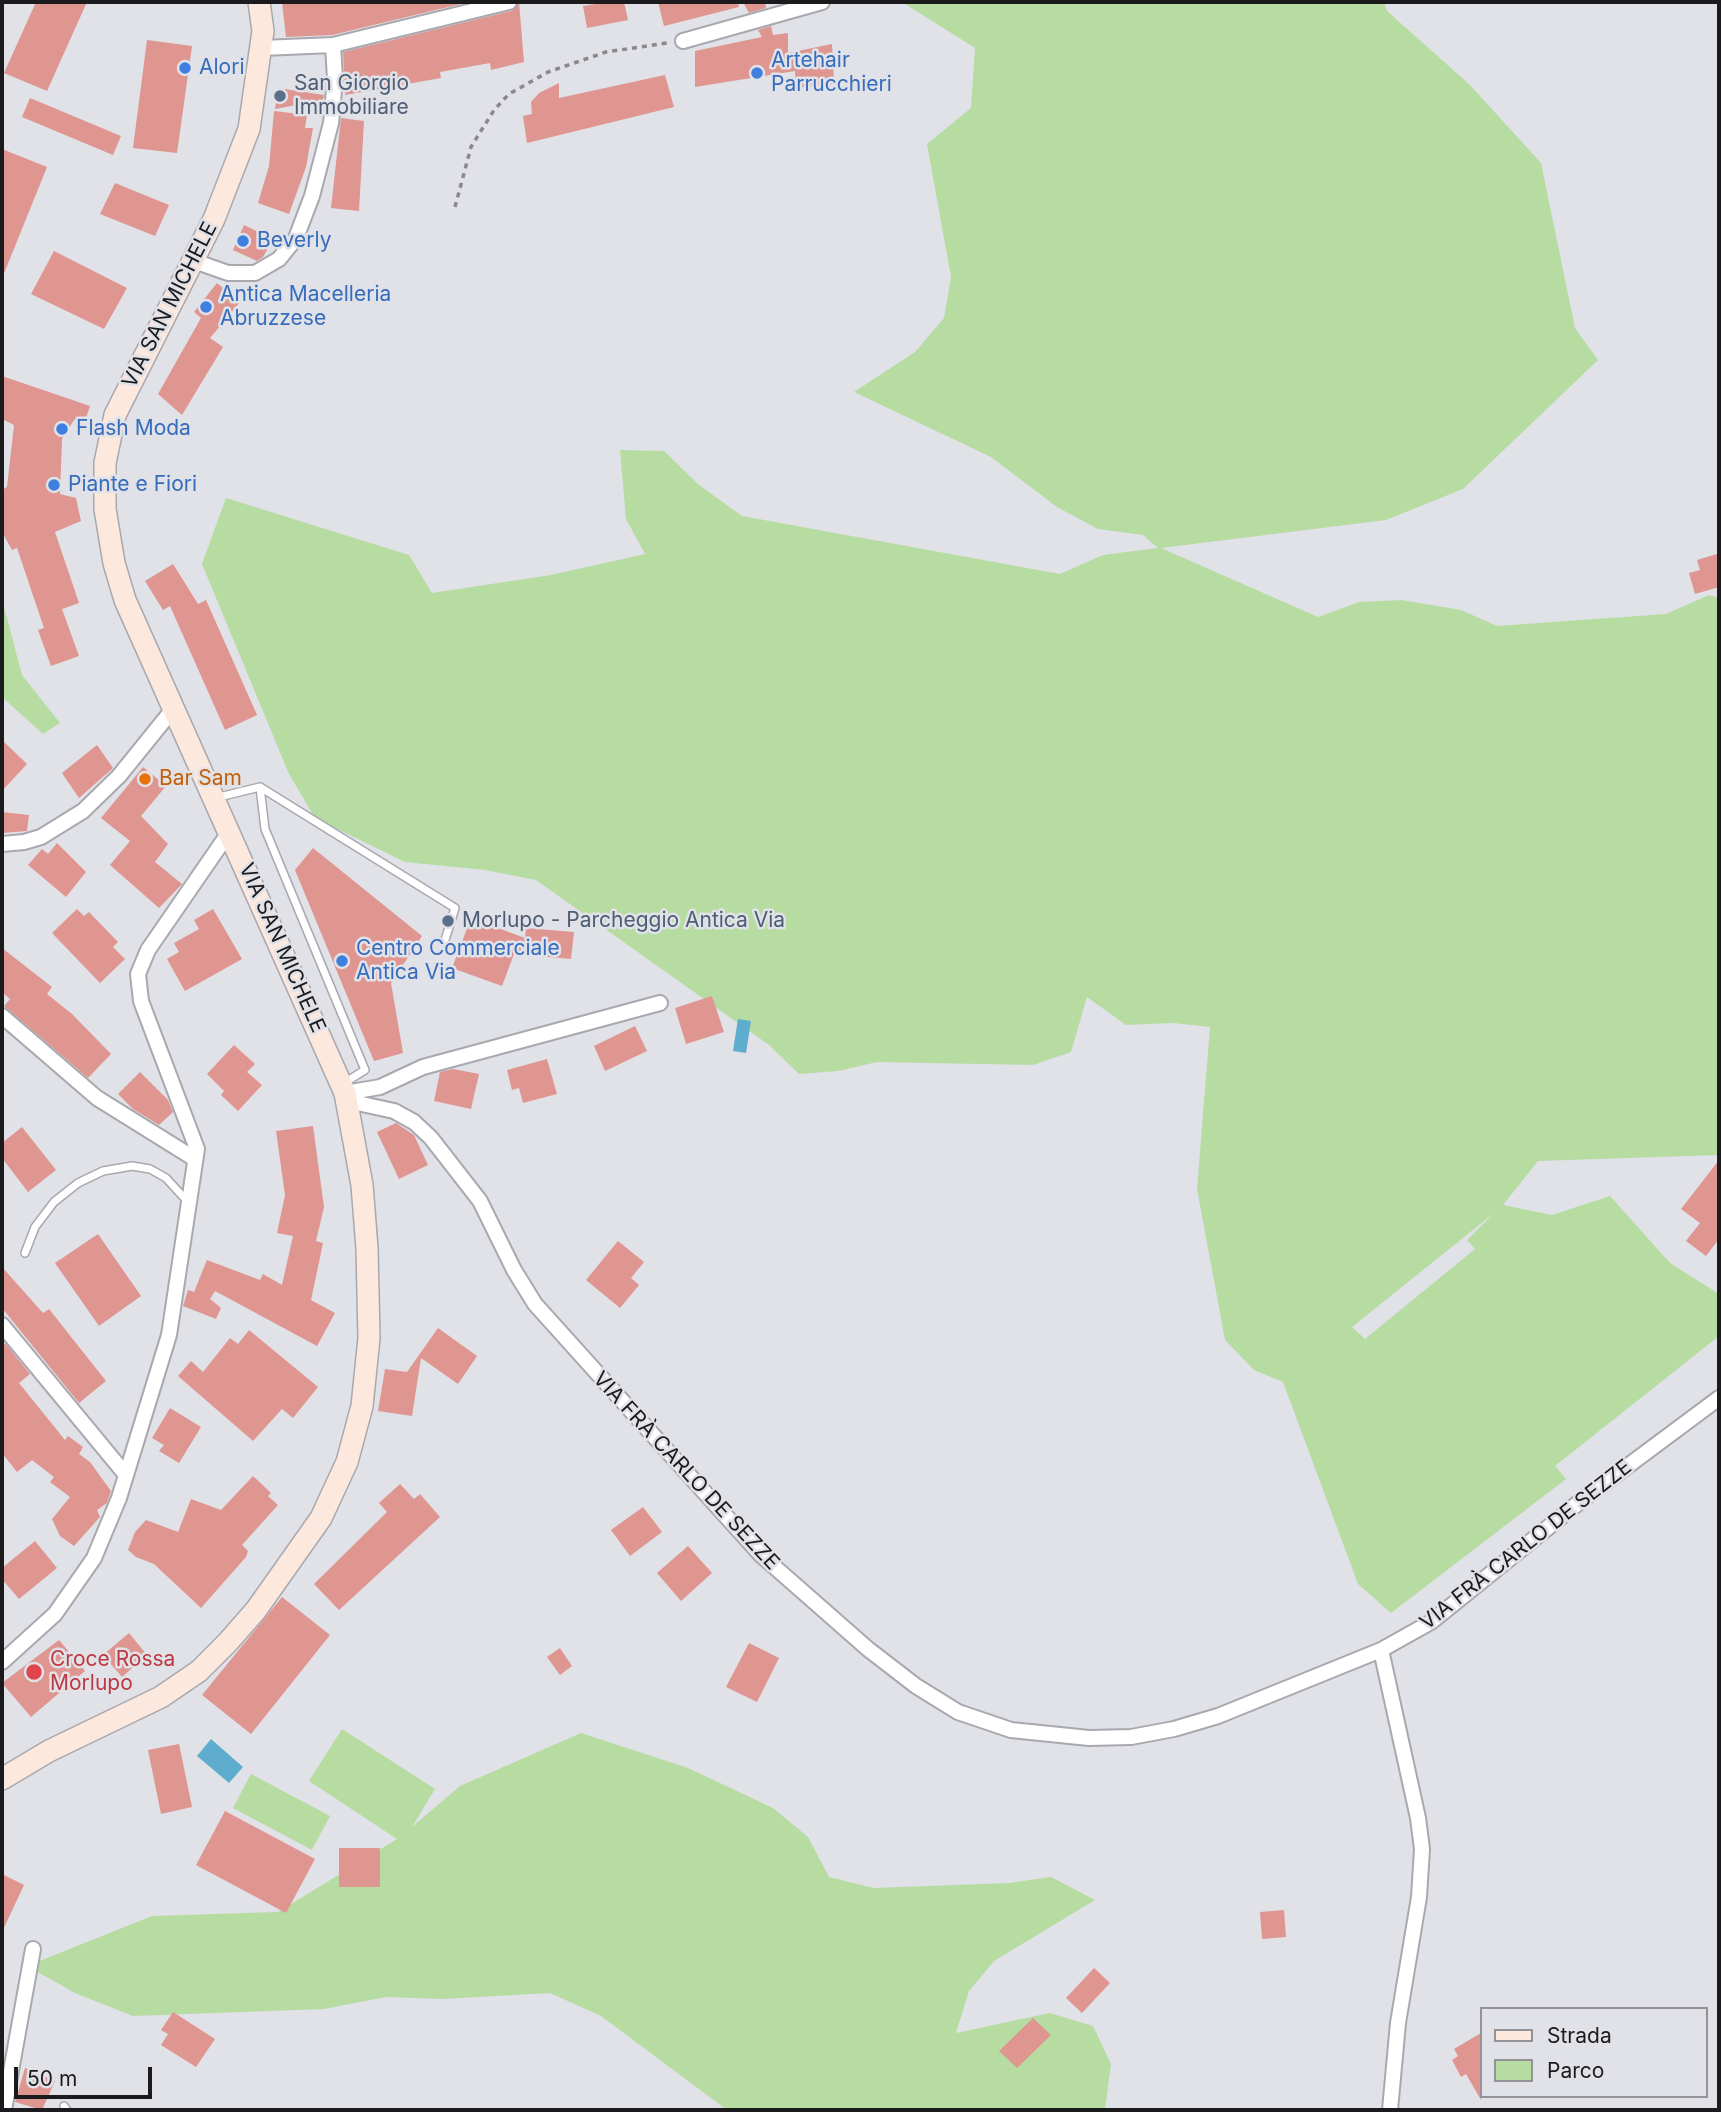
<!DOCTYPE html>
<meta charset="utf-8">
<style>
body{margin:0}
#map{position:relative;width:1721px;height:2112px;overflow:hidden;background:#e1e1e8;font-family:Inter,sans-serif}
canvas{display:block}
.frame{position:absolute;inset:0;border:4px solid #1b1b1d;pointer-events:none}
.legend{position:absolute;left:1480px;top:2007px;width:228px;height:91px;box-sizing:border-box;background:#e1e1e8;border:2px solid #929297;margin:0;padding:9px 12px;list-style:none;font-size:21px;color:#1b1b1d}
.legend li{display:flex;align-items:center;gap:14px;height:35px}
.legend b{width:35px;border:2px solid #929297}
.scale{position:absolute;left:14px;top:2067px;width:138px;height:32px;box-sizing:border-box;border:4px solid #1b1b1d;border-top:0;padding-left:9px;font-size:21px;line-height:24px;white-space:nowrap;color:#1b1b1d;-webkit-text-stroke:5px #e1e1e8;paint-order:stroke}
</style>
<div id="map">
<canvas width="1721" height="2112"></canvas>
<div class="frame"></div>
<ul class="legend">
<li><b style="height:9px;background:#fde8dd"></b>Strada</li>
<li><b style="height:19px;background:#b6dca2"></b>Parco</li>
</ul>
<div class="scale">50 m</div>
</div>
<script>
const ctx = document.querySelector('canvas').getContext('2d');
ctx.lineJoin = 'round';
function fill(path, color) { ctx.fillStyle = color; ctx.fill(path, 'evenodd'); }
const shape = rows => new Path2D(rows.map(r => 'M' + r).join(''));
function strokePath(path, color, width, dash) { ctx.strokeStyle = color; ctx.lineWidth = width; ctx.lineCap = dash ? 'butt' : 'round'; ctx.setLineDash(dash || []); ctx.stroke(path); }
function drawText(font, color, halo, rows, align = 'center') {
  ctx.font = font + ' Inter,sans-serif'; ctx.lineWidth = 5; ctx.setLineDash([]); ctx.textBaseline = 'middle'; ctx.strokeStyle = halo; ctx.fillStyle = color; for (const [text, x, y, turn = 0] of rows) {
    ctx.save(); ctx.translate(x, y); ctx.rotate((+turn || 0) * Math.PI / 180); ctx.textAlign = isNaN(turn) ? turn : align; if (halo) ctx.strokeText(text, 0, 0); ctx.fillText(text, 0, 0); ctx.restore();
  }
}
const green = shape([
 [902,2,1384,2,1387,11,1470,85,1541,163,1575,328,1598,360,1463,489,1386,520,1161,548,1318,617,1359,602,1401,600,1461,610,1497,626,1666,614,1709,595,1719,598,1719,1155,1538,1161,1503,1205,1552,1215,1610,1196,1670,1263,1719,1294,1719,1336,1555,1466,1566,1479,1391,1613,1358,1584,1283,1382,1254,1370,1225,1340,1197,1189,1210,1027,1173,1023,1126,1025,1087,997,1071,1052,1033,1065,877,1062,838,1071,799,1074,769,1045,536,880,485,870,405,862,315,818,289,774,202,564,226,498,409,555,432,593,551,575,645,554,626,519,620,450,664,451,699,485,742,516,1060,574,1103,555,1158,548,1143,535,1098,529,1057,507,991,457,854,392,915,352,944,318,951,277,927,144,971,108,975,48],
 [1494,1213,1467,1240,1475,1249,1365,1339,1352,1327],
 [2,599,22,675,60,723,43,734,2,697],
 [342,1729,435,1789,412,1827,460,1786,581,1733,688,1768,773,1808,808,1837,829,1877,874,1888,1009,1883,1051,1877,1095,1900,994,1961,969,1991,956,2033,1050,2013,1093,2026,1111,2064,1105,2109,727,2110,601,2016,550,1993,442,1999,386,1997,324,2009,133,2016,75,1993,27,1966,152,1916,278,1912,397,1839,309,1781],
 [251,1774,330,1816,312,1850,233,1808]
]);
const water = shape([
 [738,1019,751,1021,746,1053,733,1051],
 [211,1739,243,1767,229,1783,197,1756]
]);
const building = shape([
 [36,2,87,2,47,91,4,73],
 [282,2,469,2,332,35,286,37],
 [519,2,524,62,491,70,490,63,440,72,441,78,345,95,343,52,511,11],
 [607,2,624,2,628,20,587,28,583,6],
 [658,2,738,2,739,7,664,26],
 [743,2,765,2,766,8,749,13],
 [771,26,773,35,788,33,788,53,832,44,834,84,796,88,795,71,695,87,695,51,762,37,758,30],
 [147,40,192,46,177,153,133,148],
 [665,75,674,107,527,143,523,116,532,114,531,102,539,93,559,83,559,98],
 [278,88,324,95,323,100,275,109],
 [30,98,121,136,113,155,22,117],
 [274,111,307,115,305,128,313,128,306,167,289,214,258,203,269,166],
 [341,118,364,121,359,211,331,208],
 [2,149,47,167,3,276,2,276],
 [115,183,169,205,155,236,100,214],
 [244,225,273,239,263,257,257,261,233,250],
 [54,251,127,288,104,329,31,294],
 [217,283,240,302,210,338,223,347,182,415,158,394,201,318,194,312],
 [2,376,90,406,86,418,74,420,62,439,60,494,76,498,81,521,55,532,79,603,62,609,79,656,51,666,38,630,44,628,17,548,12,550,2,532,2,490,7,487,14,425,2,419],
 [1717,554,1719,587,1695,594,1689,573,1700,570,1697,560],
 [173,564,198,604,206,600,257,715,225,730,170,606,163,610,145,581],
 [2,740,27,764,2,791],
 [97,745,113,768,79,798,62,773],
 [143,767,166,786,141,816,168,844,155,862,182,884,159,908,110,865,130,841,101,818],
 [2,812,29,815,27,831,2,833],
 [57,843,86,872,66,897,28,865,42,849,48,854],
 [313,848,422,936,391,983,403,1053,374,1061,295,870],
 [77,909,84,916,89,912,118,942,113,947,125,959,100,983,52,933],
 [213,909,242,959,185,991,167,959,179,952,174,943,199,929,194,920],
 [471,918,525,938,526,928,574,932,571,959,514,954,502,986,452,968],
 [2,948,52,987,47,994,72,1014,111,1054,88,1078,4,1006,10,999,2,992],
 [712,996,724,1032,686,1044,675,1008],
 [635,1026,647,1051,605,1071,594,1046],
 [234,1045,255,1064,247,1072,262,1085,238,1111,221,1095,224,1091,207,1074],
 [547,1059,557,1094,523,1103,519,1088,512,1090,507,1070],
 [453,1069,479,1074,471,1109,434,1101,440,1072],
 [140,1072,168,1100,173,1112,159,1125,133,1109,118,1094],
 [396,1123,414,1135,428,1165,399,1179,377,1132],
 [313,1126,324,1207,316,1241,323,1243,311,1300,335,1313,317,1346,215,1291,210,1299,221,1308,216,1319,183,1306,188,1290,194,1292,207,1260,260,1280,263,1274,282,1285,293,1236,277,1233,285,1195,276,1131],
 [22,1127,56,1170,28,1192,2,1158,2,1143],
 [1719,1160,1719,1239,1706,1256,1686,1241,1700,1223,1681,1209],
 [98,1234,141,1296,99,1326,55,1263],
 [618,1241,644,1262,631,1278,639,1285,620,1308,586,1280],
 [2,1267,43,1313,49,1309,106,1381,79,1403,2,1308],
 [438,1328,477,1356,458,1384,421,1358,412,1416,378,1411,385,1369,407,1372],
 [249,1330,318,1387,293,1418,282,1409,253,1441,178,1376,191,1361,203,1372,230,1338,238,1344],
 [5,1343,30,1374,19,1383,65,1440,68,1436,83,1447,79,1454,90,1462,111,1491,107,1503,97,1510,100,1517,74,1546,60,1536,52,1519,70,1497,50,1482,54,1477,32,1460,17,1472,2,1453,2,1346],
 [170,1408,201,1427,179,1463,159,1451,164,1445,152,1438],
 [253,1476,271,1493,268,1496,278,1505,242,1545,248,1551,246,1557,201,1608,154,1564,136,1557,128,1550,135,1532,146,1520,178,1532,191,1499,221,1510],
 [400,1484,414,1499,420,1494,440,1517,339,1610,314,1584,387,1512,379,1503],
 [643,1507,662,1532,630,1556,611,1530],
 [35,1541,57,1568,19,1599,2,1579,2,1568],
 [688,1546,712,1573,681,1601,657,1573],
 [282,1597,330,1635,251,1734,202,1695],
 [129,1633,147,1655,122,1677,103,1655],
 [59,1640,85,1671,31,1717,2,1683],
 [749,1643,779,1658,757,1702,726,1687],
 [560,1648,572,1666,560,1675,547,1657],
 [179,1744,192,1807,161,1814,148,1750],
 [225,1811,315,1859,286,1913,196,1865],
 [339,1848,380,1848,380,1887,339,1887],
 [2,1874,24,1885,2,1932],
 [1284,1910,1286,1937,1262,1939,1260,1912],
 [1094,1968,1110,1983,1082,2013,1066,1998],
 [173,2012,215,2039,196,2067,161,2045,168,2034,161,2030],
 [1033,2018,1051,2035,1017,2068,999,2051],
 [1481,2033,1481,2100,1466,2074,1461,2077,1452,2060,1458,2056,1454,2049],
 [25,2068,55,2081,42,2110,15,2102]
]);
const path = shape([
 [455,207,471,147,494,110,509,94,548,72,606,52,667,43]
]);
const lane = shape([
 [260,787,265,829,365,1070,344,1083],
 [215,798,260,787,455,908,445,940],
 [25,1253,35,1227,54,1202,78,1183,103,1171,132,1166,150,1169,166,1178,188,1202],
 [64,2106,67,2110]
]);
const street = shape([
 [683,41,822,2],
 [262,48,333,45,509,2],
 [194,261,228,273,255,273,279,259,296,238,312,196,331,123,335,79,333,45],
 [2,844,24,842,41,837,83,811,119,776,174,708],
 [2,1016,97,1098,195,1159],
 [345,1093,380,1087,423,1067,660,1003],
 [348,1101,394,1111,414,1122,431,1138,480,1201,514,1270,535,1304,761,1555,868,1649,916,1686,958,1712,1011,1730,1089,1738,1131,1737,1174,1729,1218,1716,1381,1650,1431,1622,1582,1500,1719,1398],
 [2,1325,126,1475],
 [1381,1650,1418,1818,1422,1849,1419,1897,1398,2023,1390,2110],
 [2,1662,55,1614,94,1558,119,1498,169,1335,197,1149,141,1001,138,974,148,950,230,831],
 [4,2110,33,1949]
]);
const secondary = shape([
 [2,1779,49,1751,161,1697,199,1671,228,1642,256,1610,321,1518,347,1462,362,1406,369,1338,367,1248,362,1185,345,1093,125,600,114,563,105,509,105,463,115,415,214,219,249,129,263,31,259,2]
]);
const markers = [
 [185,68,7,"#3f7fe0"],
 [757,73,7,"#3f7fe0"],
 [280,96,7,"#5c6f8a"],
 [243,241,7,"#3f7fe0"],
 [206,307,7,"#3f7fe0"],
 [62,429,7,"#3f7fe0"],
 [54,485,7,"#3f7fe0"],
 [145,779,7,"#e8710a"],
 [448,921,7,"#5c6f8a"],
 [342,961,7,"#3f7fe0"],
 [34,1672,9,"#e0444e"]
];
const shopNames = [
 ["Artehair",771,61],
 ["Parrucchieri",771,85],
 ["Alori",199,68],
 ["Beverly",257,241],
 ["Antica Macelleria",220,295],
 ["Abruzzese",220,319],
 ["Flash Moda",76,429],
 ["Piante e Fiori",68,485],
 ["Centro Commerciale",356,949],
 ["Antica Via",356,973]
];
const serviceNames = [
 ["San Giorgio",294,84],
 ["Immobiliare",294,108],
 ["Morlupo - Parcheggio Antica Via",462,921]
];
const streetNames = [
 ["VIA SAN MICHELE",170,305,-63],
 ["VIA SAN MICHELE",282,948,66],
 ["VIA FRÀ CARLO DE SEZZE",686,1471,47],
 ["VIA FRÀ CARLO DE SEZZE",1526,1545,-38]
];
const foodNames = [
 ["Bar Sam",159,779]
];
const healthNames = [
 ["Croce Rossa",50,1660],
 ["Morlupo",50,1684]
];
fill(green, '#b6dca2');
fill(water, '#5fadce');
fill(building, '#df9590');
strokePath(lane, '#a8a8af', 10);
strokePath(street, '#a8a8af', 18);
strokePath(secondary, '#a8a8af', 24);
strokePath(path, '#89898d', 3.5, [5, 5]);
strokePath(lane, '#fff', 7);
strokePath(street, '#fff', 14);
strokePath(secondary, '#fde8dd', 21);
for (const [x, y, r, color] of markers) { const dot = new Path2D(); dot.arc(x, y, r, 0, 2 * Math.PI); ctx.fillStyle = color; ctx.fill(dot); strokePath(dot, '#e1e1e8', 2.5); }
drawText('21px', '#366cbe', '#e1e1e8', shopNames, 'left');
drawText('21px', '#4e5e75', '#e1e1e8', serviceNames, 'left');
drawText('21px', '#1b1b1d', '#e1e1e8', streetNames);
drawText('21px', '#c56008', '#e1e1e8', foodNames, 'left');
drawText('21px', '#be3a42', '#e1e1e8', healthNames, 'left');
</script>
